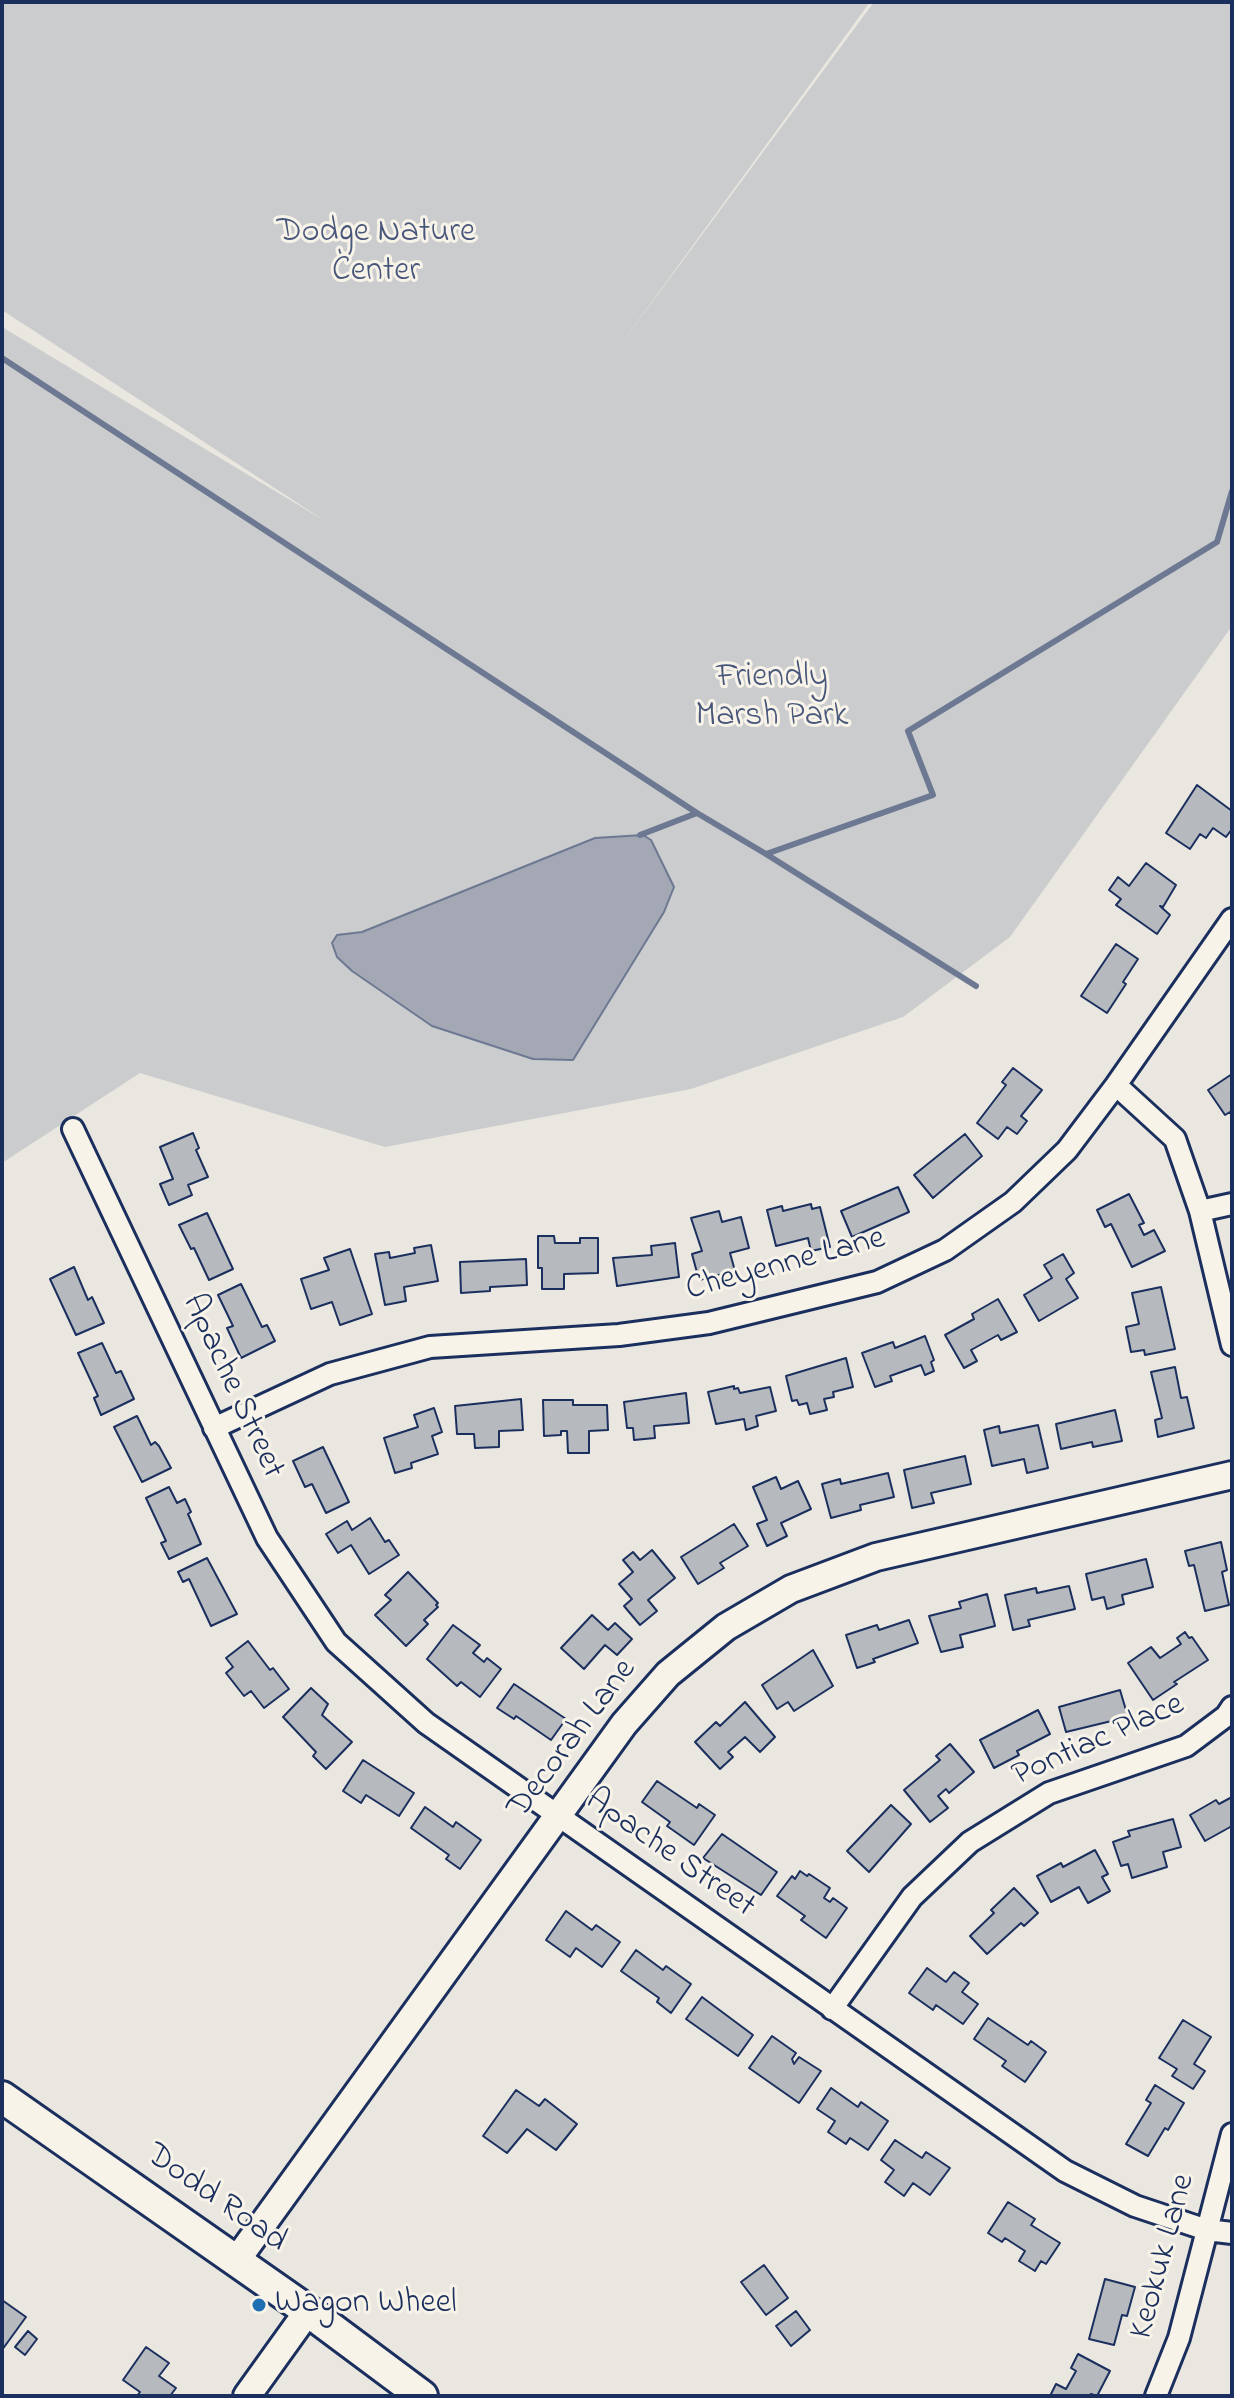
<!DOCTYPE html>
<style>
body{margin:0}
#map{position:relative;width:1234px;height:2398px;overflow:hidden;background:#eae7e0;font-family:"Indie Flower",sans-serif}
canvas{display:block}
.frame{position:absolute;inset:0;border:4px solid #1b2f5e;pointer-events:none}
</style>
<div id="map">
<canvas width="1234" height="2398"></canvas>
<div class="frame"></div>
</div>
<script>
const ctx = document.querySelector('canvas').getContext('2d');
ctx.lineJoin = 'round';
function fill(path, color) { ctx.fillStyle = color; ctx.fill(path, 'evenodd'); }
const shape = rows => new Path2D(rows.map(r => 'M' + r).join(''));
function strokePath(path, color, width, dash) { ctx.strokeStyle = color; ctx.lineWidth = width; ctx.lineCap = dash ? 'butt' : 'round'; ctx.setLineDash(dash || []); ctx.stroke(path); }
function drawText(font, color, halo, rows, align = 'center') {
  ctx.font = font + ' "Indie Flower",sans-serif'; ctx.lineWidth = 6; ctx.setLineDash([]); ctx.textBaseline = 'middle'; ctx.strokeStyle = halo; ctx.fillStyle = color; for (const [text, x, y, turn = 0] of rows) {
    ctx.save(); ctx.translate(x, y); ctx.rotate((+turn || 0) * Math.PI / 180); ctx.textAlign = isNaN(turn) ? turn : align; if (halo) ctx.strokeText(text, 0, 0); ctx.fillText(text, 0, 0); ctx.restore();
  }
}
const green = shape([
 [2,2,870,2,616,351,874,2,1232,2,1232,626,1010,937,903,1017,691,1089,385,1147,140,1073,2,1163,2,327,325,521,2,310]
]);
const water = shape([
 [643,835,651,840,674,887,664,912,573,1060,533,1059,432,1026,352,971,337,957,332,943,337,935,362,932,595,838,643,835]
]);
const stream = shape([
 [2,358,697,813,766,854,976,986],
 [640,835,697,813],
 [766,854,933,795,908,731,1217,542,1232,491]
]);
const building = shape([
 [1197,785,1232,811,1232,829,1226,837,1213,828,1206,838,1200,834,1190,849,1166,833,1197,785],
 [1146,863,1176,885,1163,907,1160,906,1170,915,1157,934,1116,905,1121,899,1109,890,1118,877,1129,886,1146,863],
 [1116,944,1138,959,1123,982,1126,984,1107,1013,1081,996,1116,944],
 [1013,1068,1042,1090,1021,1116,1027,1121,1017,1134,1007,1127,998,1139,977,1123,1006,1085,1002,1082,1013,1068],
 [1232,1074,1232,1115,1230,1112,1225,1115,1208,1090,1232,1074],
 [193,1133,199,1148,196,1150,208,1177,188,1185,192,1195,169,1205,160,1184,173,1179,160,1147,193,1133],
 [965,1134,982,1156,933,1198,914,1175,965,1134],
 [898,1187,909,1212,852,1237,841,1211,898,1187],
 [1129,1194,1144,1223,1139,1225,1144,1235,1154,1230,1165,1251,1132,1267,1111,1224,1105,1227,1097,1210,1129,1194],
 [811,1204,812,1209,820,1207,830,1247,811,1251,808,1238,776,1246,767,1210,782,1206,783,1211,811,1204],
 [719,1211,722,1222,741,1217,749,1248,730,1253,735,1271,699,1280,692,1254,702,1251,691,1218,719,1211],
 [207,1213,233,1269,209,1280,194,1248,191,1249,179,1225,207,1213],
 [538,1236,554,1236,555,1243,580,1243,580,1238,598,1238,598,1273,564,1274,564,1289,542,1289,542,1268,538,1268,538,1236],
 [675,1243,679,1277,617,1286,613,1258,652,1255,651,1246,675,1243],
 [431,1245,438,1281,404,1287,406,1301,385,1305,375,1254,389,1252,390,1258,415,1253,414,1248,431,1245],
 [350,1249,372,1314,340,1325,332,1302,311,1309,301,1279,329,1270,324,1258,350,1249],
 [1063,1254,1074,1273,1066,1279,1078,1298,1039,1321,1024,1295,1052,1278,1044,1265,1063,1254],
 [526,1259,527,1285,490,1287,490,1291,461,1293,460,1262,526,1259],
 [74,1267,88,1300,92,1297,104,1323,76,1335,50,1279,74,1267],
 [241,1284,262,1327,267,1325,275,1341,241,1358,227,1328,233,1326,218,1295,241,1284],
 [1161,1287,1175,1349,1145,1355,1144,1350,1131,1352,1126,1327,1139,1324,1132,1293,1161,1287],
 [998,1299,1017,1332,1001,1340,998,1335,971,1350,977,1361,964,1368,945,1335,974,1319,972,1314,998,1299],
 [925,1336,934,1360,931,1362,934,1371,925,1375,921,1365,890,1376,892,1381,875,1387,862,1353,893,1342,895,1348,925,1336],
 [102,1343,116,1373,121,1371,134,1399,101,1415,94,1398,98,1396,78,1353,102,1343],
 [846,1358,853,1387,833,1392,834,1397,824,1399,827,1410,810,1414,807,1403,799,1405,797,1400,792,1401,786,1376,846,1358],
 [1175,1367,1181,1398,1187,1397,1194,1428,1158,1437,1155,1420,1162,1418,1151,1372,1175,1367],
 [734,1386,734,1389,738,1388,740,1393,770,1387,776,1411,756,1416,758,1426,746,1430,744,1419,716,1424,708,1392,734,1386],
 [686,1393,689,1423,654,1426,655,1438,634,1440,633,1428,627,1428,624,1402,686,1393],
 [521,1399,523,1430,499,1431,499,1447,475,1448,474,1434,457,1434,455,1406,521,1399],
 [543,1400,573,1400,573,1405,607,1405,608,1430,589,1431,589,1453,568,1453,567,1431,561,1431,561,1435,544,1436,543,1400],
 [434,1408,442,1432,432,1436,438,1454,411,1463,412,1468,395,1473,384,1438,418,1427,414,1415,434,1408],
 [1115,1410,1122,1441,1093,1447,1092,1442,1061,1449,1056,1424,1115,1410],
 [137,1416,151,1445,155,1442,159,1446,171,1468,142,1482,114,1427,137,1416],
 [1038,1425,1048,1468,1027,1473,1024,1459,992,1466,984,1430,999,1426,1000,1433,1038,1425],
 [323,1447,349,1502,326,1513,312,1484,305,1487,293,1461,323,1447],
 [965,1456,971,1484,931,1493,934,1503,912,1508,904,1470,965,1456],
 [888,1473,894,1497,860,1505,861,1510,831,1518,822,1484,840,1479,841,1484,888,1473],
 [776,1477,781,1489,798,1481,811,1509,781,1523,787,1536,767,1546,757,1524,767,1520,753,1487,776,1477],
 [169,1487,177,1503,185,1499,191,1512,188,1514,201,1544,169,1559,161,1543,166,1541,146,1498,169,1487],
 [370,1518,385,1542,389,1540,399,1555,369,1574,351,1545,338,1553,326,1534,347,1521,352,1530,370,1518],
 [734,1524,748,1546,720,1563,724,1568,698,1584,681,1557,734,1524],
 [1221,1542,1227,1570,1222,1572,1229,1605,1205,1611,1194,1565,1189,1566,1185,1551,1221,1542],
 [652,1550,675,1578,648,1600,657,1611,640,1625,624,1606,632,1599,619,1584,633,1572,623,1560,633,1552,640,1560,652,1550],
 [207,1558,237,1614,211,1626,189,1579,183,1582,178,1572,207,1558],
 [1146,1559,1153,1587,1122,1595,1124,1604,1107,1609,1104,1597,1092,1600,1086,1574,1146,1559],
 [408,1572,438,1603,436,1605,438,1607,424,1620,428,1624,406,1646,375,1615,391,1600,385,1595,408,1572],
 [1069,1586,1075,1609,1028,1620,1030,1626,1013,1630,1005,1595,1036,1588,1037,1593,1069,1586],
 [987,1594,995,1626,960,1635,963,1647,941,1652,929,1616,961,1608,959,1602,987,1594],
 [592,1615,608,1630,615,1623,632,1639,617,1655,605,1645,584,1669,561,1648,592,1615],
 [909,1620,918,1643,873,1659,875,1662,857,1668,846,1635,877,1625,879,1630,909,1620],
 [453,1625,480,1645,473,1653,484,1662,487,1658,501,1669,480,1697,461,1682,457,1686,427,1659,453,1625],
 [1185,1632,1189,1638,1192,1637,1208,1660,1174,1682,1177,1684,1153,1700,1128,1663,1151,1647,1160,1658,1181,1644,1177,1638,1185,1632],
 [248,1641,270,1670,273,1668,289,1689,264,1708,251,1691,244,1696,226,1673,233,1667,226,1658,248,1641],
 [813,1650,833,1686,794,1711,788,1702,777,1709,762,1685,813,1650],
 [514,1684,566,1719,551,1740,516,1716,514,1719,497,1708,514,1684],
 [311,1688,328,1704,322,1715,352,1742,326,1769,313,1756,316,1752,283,1717,311,1688],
 [1120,1690,1128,1717,1066,1732,1059,1707,1120,1690],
 [745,1702,775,1737,760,1752,745,1737,728,1752,733,1757,720,1769,695,1742,716,1722,720,1726,745,1702],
 [1038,1710,1050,1734,1017,1751,1019,1755,994,1768,980,1740,1038,1710],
 [950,1744,974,1772,949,1793,946,1789,938,1796,948,1808,930,1822,904,1790,940,1760,936,1756,950,1744],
 [363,1760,414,1793,399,1816,366,1795,361,1803,343,1791,363,1760],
 [657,1781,697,1808,699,1804,715,1815,694,1845,667,1826,670,1822,642,1802,657,1781],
 [1232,1797,1232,1826,1205,1841,1190,1815,1216,1800,1219,1804,1232,1797],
 [891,1805,911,1824,869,1872,847,1851,891,1805],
 [425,1807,453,1827,456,1822,481,1840,460,1869,446,1859,449,1855,411,1828,425,1807],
 [1173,1819,1181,1847,1163,1852,1167,1867,1132,1878,1128,1864,1121,1866,1113,1842,1130,1836,1128,1831,1173,1819],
 [722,1834,777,1872,761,1895,703,1858,722,1834],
 [1095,1850,1108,1874,1102,1877,1110,1891,1088,1903,1079,1887,1051,1902,1037,1876,1061,1863,1063,1867,1095,1850],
 [800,1871,807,1876,809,1874,830,1888,824,1898,830,1902,833,1898,847,1908,826,1938,801,1920,805,1916,777,1896,792,1876,795,1879,800,1871],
 [1014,1888,1038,1913,1024,1926,1021,1923,987,1954,970,1936,994,1913,991,1910,1014,1888],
 [566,1911,592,1930,596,1925,620,1942,602,1967,576,1948,570,1957,546,1940,566,1911],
 [636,1950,663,1970,666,1966,691,1984,671,2013,657,2002,659,1998,621,1971,636,1950],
 [927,1968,946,1982,954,1972,969,1983,962,1992,978,2004,963,2024,936,2005,933,2010,909,1993,927,1968],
 [702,1997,753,2035,738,2056,686,2019,702,1997],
 [988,2018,1028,2045,1031,2041,1046,2052,1025,2082,1002,2066,1006,2061,974,2039,988,2018],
 [1183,2020,1211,2037,1194,2064,1205,2071,1193,2089,1172,2076,1177,2069,1159,2058,1183,2020],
 [772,2036,796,2053,792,2059,794,2064,799,2057,821,2071,799,2103,749,2068,772,2036],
 [1155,2085,1184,2103,1168,2130,1165,2128,1148,2156,1126,2144,1151,2103,1146,2100,1155,2085],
 [831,2088,858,2107,861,2102,888,2121,868,2150,850,2138,846,2144,828,2132,835,2121,817,2109,831,2088],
 [516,2090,539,2106,545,2099,577,2124,556,2150,527,2129,507,2153,483,2136,516,2090],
 [895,2140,922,2158,926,2152,950,2168,930,2195,913,2183,904,2196,885,2182,894,2170,881,2160,895,2140],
 [1008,2202,1035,2219,1031,2225,1060,2243,1046,2264,1041,2261,1035,2271,1019,2261,1025,2251,1005,2238,1002,2242,988,2233,1008,2202],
 [764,2265,788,2298,766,2315,741,2282,764,2265],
 [1105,2279,1135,2287,1127,2316,1122,2315,1114,2345,1089,2339,1105,2279],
 [2,2300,26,2317,2,2350,2,2300],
 [796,2311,810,2330,791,2346,776,2326,796,2311],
 [28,2331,37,2339,25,2355,15,2347,28,2331],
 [146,2347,169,2363,159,2376,176,2388,170,2396,137,2396,140,2392,123,2380,146,2347],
 [1078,2354,1110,2371,1097,2396,1091,2394,1089,2396,1050,2396,1056,2384,1066,2389,1076,2371,1071,2368,1078,2354]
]);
const minor = shape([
 [1116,1085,1175,1139,1200,1211,1232,1345],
 [73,1129,267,1538,336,1642,426,1723,1065,2171,1135,2206,1207,2230,1232,2233],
 [1200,1211,1232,1204],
 [214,1428,330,1374,430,1347,619,1335,709,1323,877,1282,945,1250,1013,1202,1067,1150,1116,1085,1232,919],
 [832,2009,912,1897,970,1842,1049,1793,1186,1746,1226,1716,1232,1707],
 [1156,2396,1179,2338,1232,2134]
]);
const tertiary = shape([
 [236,2261,624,1724,668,1674,726,1627,791,1589,876,1557,1232,1475],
 [247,2396,308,2311]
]);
const secondary = shape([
 [2,2097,308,2311,422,2396]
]);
const markers = [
 [259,2305,8,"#1f6fb2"]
];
const parkNames = [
 ["Dodge Nature",376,234],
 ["Center",376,273],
 ["Friendly",772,679],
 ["Marsh Park",772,718]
];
const streetNames = [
 ["Cheyenne Lane",786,1266,-15],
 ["Apache Street",231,1387,65],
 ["Decorah Lane",574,1740,-53],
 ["Pontiac Place",1099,1742,-24],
 ["Apache Street",669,1855,35],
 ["Dodd Road",215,2200,35],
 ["Keokuk Lane",1165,2257,-75]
];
const poiNames = [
 ["Wagon Wheel",275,2305]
];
fill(green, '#cbcccd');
fill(water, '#a3a8b4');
strokePath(water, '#6d7892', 2);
strokePath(stream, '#6d7892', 6);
fill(building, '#b6babf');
strokePath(building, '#1b2f5e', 2);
strokePath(minor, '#1b2f5e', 26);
strokePath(tertiary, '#1b2f5e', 32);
strokePath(secondary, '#1b2f5e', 36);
strokePath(minor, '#f7f3e8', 20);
strokePath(tertiary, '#f7f3e8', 26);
strokePath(secondary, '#f7f3e8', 30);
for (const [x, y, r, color] of markers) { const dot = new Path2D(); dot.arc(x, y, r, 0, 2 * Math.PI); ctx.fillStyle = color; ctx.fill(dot); strokePath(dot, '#f7f3e8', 3); }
drawText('34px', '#47567a', '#f7f3e8', parkNames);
drawText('34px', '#1b2f5e', '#f7f3e8', streetNames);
drawText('34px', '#1b2f5e', '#f7f3e8', poiNames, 'left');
</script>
